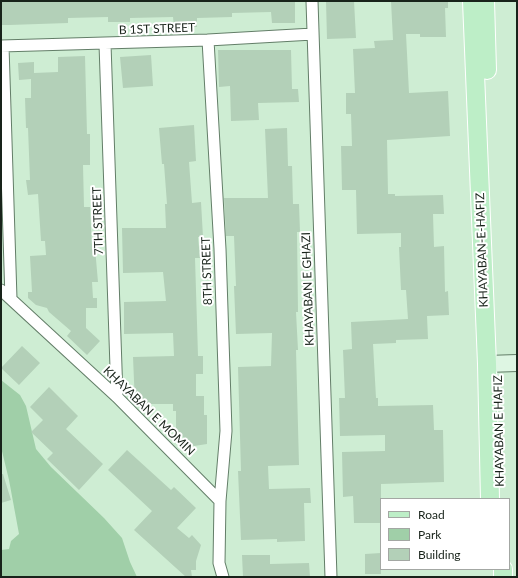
<!DOCTYPE html>
<style>
body{margin:0}
#map{position:relative;width:518px;height:578px;overflow:hidden;background:#ceedd3;font-family:Lato,sans-serif}
canvas{display:block}
.frame{position:absolute;inset:0;border:2px solid #18231a;pointer-events:none}
.legend{position:absolute;left:380px;top:498px;width:130px;height:72px;box-sizing:border-box;background:#fff;border:1px solid #a3a7a3;margin:0;padding:5px 7px;list-style:none;font-size:12px;color:#18231a}
.legend li{display:flex;align-items:center;gap:8px;height:20px}
.legend b{width:20px;border:1px solid #a3a7a3}
</style>
<div id="map">
<canvas width="518" height="578"></canvas>
<div class="frame"></div>
<ul class="legend">
<li><b style="height:5px;background:#bdeec7"></b>Road</li>
<li><b style="height:11px;background:#a0cfa8"></b>Park</li>
<li><b style="height:11px;background:#b3d0b8"></b>Building</li>
</ul>
</div>
<script>
const ctx = document.querySelector('canvas').getContext('2d');
ctx.lineJoin = 'round';
function fill(path, color) { ctx.fillStyle = color; ctx.fill(path, 'evenodd'); }
const shape = rows => new Path2D(rows.map(r => 'M' + r).join(''));
function strokePath(path, color, width, dash) { ctx.strokeStyle = color; ctx.lineWidth = width; ctx.lineCap = dash ? 'butt' : 'round'; ctx.setLineDash(dash || []); ctx.stroke(path); }
function drawText(font, color, halo, rows, align = 'center') {
  ctx.font = font + ' Lato,sans-serif'; ctx.lineWidth = 4; ctx.setLineDash([]); ctx.textBaseline = 'middle'; ctx.strokeStyle = halo; ctx.fillStyle = color; for (const [text, x, y, turn = 0] of rows) {
    ctx.save(); ctx.translate(x, y); ctx.rotate((+turn || 0) * Math.PI / 180); ctx.textAlign = isNaN(turn) ? turn : align; if (halo) ctx.strokeText(text, 0, 0); ctx.fillText(text, 0, 0); ctx.restore();
  }
}
const green = shape([
 [1,380,20,395,26,406,36,449,51,467,104,518,122,538,130,562,137,577,1,577,1,550,9,549,11,541,19,534,9,480,1,447]
]);
const building = shape([
 [1,1,295,1,295,23,272,23,271,12,232,13,232,17,197,18,197,27,174,27,173,17,130,18,130,22,108,22,108,17,68,18,68,23,9,25,1,25],
 [326,1,354,1,356,38,327,39],
 [391,1,448,1,448,8,445,8,446,37,420,37,420,34,406,34,409,93,448,91,450,136,387,140,388,194,395,194,395,196,443,195,444,214,433,214,434,247,444,246,445,292,448,291,449,315,427,316,428,339,396,340,396,343,373,344,376,398,378,398,378,406,433,405,434,430,443,430,444,482,381,484,381,523,354,523,353,496,343,497,342,452,385,451,385,435,340,436,339,398,345,398,343,350,352,349,351,322,408,319,406,290,401,290,399,247,401,247,401,233,357,234,356,190,342,190,341,146,352,146,351,114,346,114,346,93,355,93,353,49,375,48,374,41,393,40],
 [218,50,291,50,292,89,298,89,299,102,258,103,259,120,231,121,230,86,219,87],
 [151,55,153,86,123,88,120,57],
 [85,56,87,134,90,134,90,165,83,165,84,207,90,207,92,248,95,248,98,282,92,282,93,298,97,298,97,308,86,308,86,328,100,341,87,355,67,336,71,331,49,312,47,308,36,305,28,298,28,292,32,292,30,256,46,255,45,241,41,241,38,194,28,195,26,180,30,180,28,128,26,128,25,98,31,98,31,79,19,80,18,63,34,62,34,73,58,72,58,57],
 [194,125,196,161,189,162,192,203,201,202,203,237,198,237,200,258,195,258,198,356,203,356,203,374,196,374,196,396,204,396,204,415,207,415,207,444,194,446,176,431,176,411,173,411,173,404,135,404,133,357,174,356,173,333,124,334,124,302,166,301,163,272,123,273,122,228,166,228,165,204,167,204,164,164,162,164,159,128],
 [287,128,288,166,292,166,293,204,299,204,300,232,297,232,298,312,296,312,298,350,296,350,299,465,268,466,269,489,310,488,311,503,304,503,305,541,277,542,277,539,241,540,238,471,241,471,238,367,271,366,272,333,236,334,234,286,236,286,234,236,226,236,224,198,268,198,265,129],
 [22,346,40,363,19,385,1,368],
 [49,387,78,416,66,429,103,464,79,490,47,459,53,453,31,432,43,420,30,407],
 [127,450,171,490,174,487,196,508,177,528,189,538,192,535,201,545,196,561,196,570,191,570,192,577,186,577,134,530,152,511,108,470],
 [1,474,3,474,11,500,1,503],
 [381,553,381,574,365,574,365,554],
 [242,555,270,555,270,564,309,563,310,577,243,577]
]);
const minor = shape([
 [312,1,331,577],
 [208,40,220,249,226,431,220,501,219,563,223,577],
 [105,44,117,397],
 [1,46,208,40,313,34],
 [3,46,11,299],
 [1,290,117,397,220,501]
]);
const secondary = shape([
 [487,364,517,363]
]);
const primary = shape([
 [472,1,487,364,490,499],
 [485,1,487,70],
 [503,569,503,577]
]);
const streetNames = [
 ["B 1ST STREET",157,29,-2],
 ["7TH STREET",98,221,-92],
 ["KHAYABAN-E-HAFIZ",482,250,-92],
 ["8TH STREET",207,271,-92],
 ["KHAYABAN E GHAZI",308,289,-92],
 ["KHAYABAN E MOMIN",149,411,44],
 ["KHAYABAN E HAFIZ",499,431,-91]
];
fill(green, '#a0cfa8');
fill(building, '#b3d0b8');
strokePath(minor, '#637e68', 13);
strokePath(secondary, '#637e68', 18);
strokePath(primary, '#fff', 20);
strokePath(minor, '#fff', 11);
strokePath(secondary, '#def6e3', 16);
strokePath(primary, '#bdeec7', 18);
drawText('12px', '#18231a', '#fff', streetNames);
</script>
